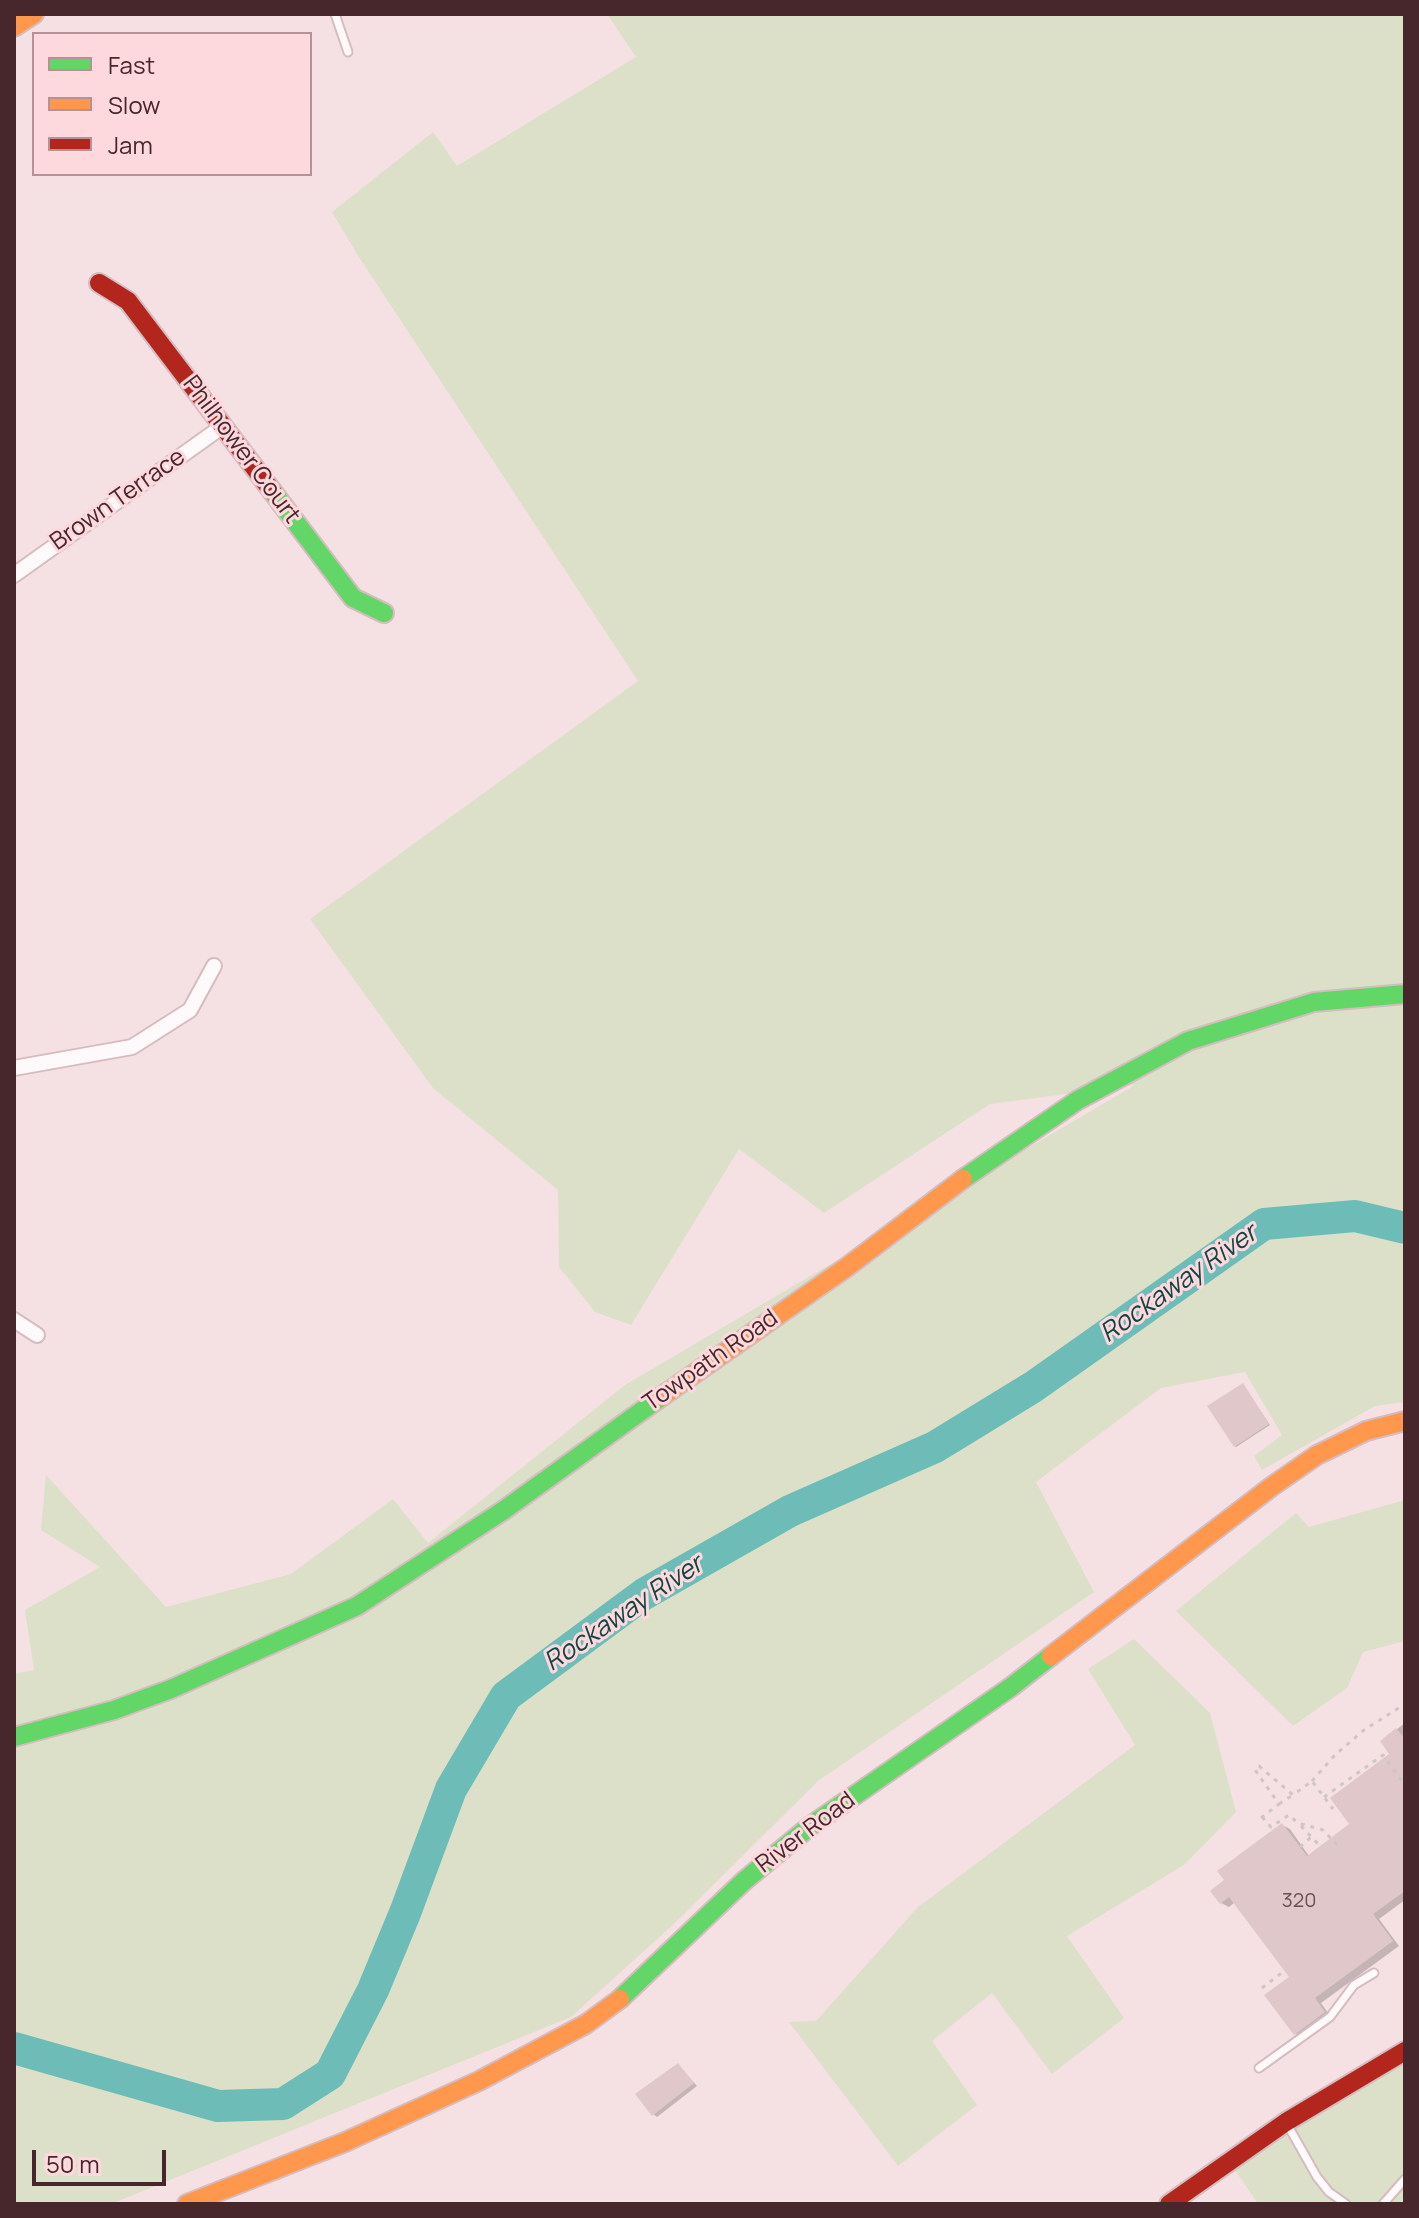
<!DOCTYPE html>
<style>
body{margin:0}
#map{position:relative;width:1419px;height:2218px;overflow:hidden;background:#f5e1e3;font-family:Manrope,sans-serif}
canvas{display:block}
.frame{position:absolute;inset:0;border:16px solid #48272c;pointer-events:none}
.legend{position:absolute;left:32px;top:32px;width:280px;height:144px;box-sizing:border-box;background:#fdd9dd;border:2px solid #b59296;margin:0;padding:10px 14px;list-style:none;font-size:24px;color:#48272c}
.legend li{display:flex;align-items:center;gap:16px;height:40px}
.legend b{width:40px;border:2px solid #b59296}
.scale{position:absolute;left:32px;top:2150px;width:134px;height:36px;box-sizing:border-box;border:4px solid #48272c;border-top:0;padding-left:10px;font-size:24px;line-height:28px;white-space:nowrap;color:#48272c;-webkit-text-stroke:6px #fdd9dd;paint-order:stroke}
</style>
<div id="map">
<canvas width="1419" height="2218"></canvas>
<div class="frame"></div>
<ul class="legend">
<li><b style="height:10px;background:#63d668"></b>Fast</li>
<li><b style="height:10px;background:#ff974d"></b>Slow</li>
<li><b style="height:10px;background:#b3261e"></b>Jam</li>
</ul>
<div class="scale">50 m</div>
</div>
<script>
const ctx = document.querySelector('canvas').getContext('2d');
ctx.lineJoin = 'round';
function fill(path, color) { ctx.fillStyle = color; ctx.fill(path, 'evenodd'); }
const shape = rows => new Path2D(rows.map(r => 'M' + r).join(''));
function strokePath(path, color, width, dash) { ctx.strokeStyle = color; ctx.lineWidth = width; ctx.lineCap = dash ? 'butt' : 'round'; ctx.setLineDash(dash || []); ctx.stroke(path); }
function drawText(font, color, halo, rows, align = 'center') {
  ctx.font = font + ' Manrope,sans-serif'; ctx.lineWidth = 6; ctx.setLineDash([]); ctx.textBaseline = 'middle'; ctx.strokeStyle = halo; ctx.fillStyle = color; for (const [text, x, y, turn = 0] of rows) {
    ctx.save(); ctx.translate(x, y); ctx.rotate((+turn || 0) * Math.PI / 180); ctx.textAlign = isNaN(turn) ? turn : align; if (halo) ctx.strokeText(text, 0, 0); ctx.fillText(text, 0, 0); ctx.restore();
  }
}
const green = shape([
 [607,14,1405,14,1405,1402,1375,1406,1262,1470,1254,1456,1282,1435,1245,1372,1161,1388,1036,1482,1094,1592,818,1781,676,1922,571,2017,111,2204,14,2204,14,1674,34,1670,25,1610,100,1567,41,1530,46,1475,166,1607,291,1574,393,1499,428,1543,625,1385,1135,1085,990,1104,824,1213,739,1149,631,1325,595,1312,559,1267,558,1190,433,1088,310,919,638,681,357,254,332,212,433,132,457,166,636,57],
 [1405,1500,1405,1641,1363,1652,1347,1688,1293,1726,1176,1611,1296,1513,1309,1527],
 [1134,1639,1210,1713,1236,1812,1184,1865,1067,1936,1124,2018,1052,2074,992,1993,932,2041,977,2105,898,2166,789,2022,816,2021,918,1907,1135,1745,1088,1669],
 [1405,2046,1405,2204,1258,2204,1226,2157]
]);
const shadow = shape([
 [1244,1386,1270,1425,1236,1447,1235,1446],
 [1405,1723,1405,1900,1379,1919,1399,1946,1321,2003,1331,2017,1303,2038,1295,2033,1291,1978,1235,1902,1229,1907,1221,1903,1282,1825,1290,1829,1309,1856,1352,1824,1392,1754,1382,1741],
 [678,2065,697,2086,657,2117,653,2114]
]);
const river = shape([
 [14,2048,218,2106,283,2104,330,2074,373,1990,405,1913,451,1789,506,1696,644,1594,790,1511,935,1447,1033,1387,1264,1224,1355,1216,1405,1228]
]);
const building = shape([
 [1243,1383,1269,1424,1234,1447,1207,1406],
 [1396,1728,1405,1739,1405,1891,1373,1914,1393,1941,1315,1998,1325,2012,1294,2035,1264,1995,1289,1977,1229,1897,1220,1904,1210,1891,1224,1880,1217,1871,1282,1823,1307,1856,1349,1824,1330,1798,1389,1754,1380,1741],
 [678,2063,694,2083,652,2116,635,2094]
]);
const path = shape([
 [1312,1781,1335,1755,1364,1730,1405,1704],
 [1324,1797,1383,1755,1405,1785],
 [1279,1804,1293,1795],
 [1262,1817,1271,1827,1289,1815,1298,1823,1323,1830,1338,1846,1336,1848],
 [1261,1818,1279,1804,1255,1770,1259,1766,1293,1795,1312,1781,1333,1809],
 [1301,1826,1320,1846],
 [1300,1847,1311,1837],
 [1262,1988,1284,1971]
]);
const lane = shape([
 [335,14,348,52],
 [1259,2068,1330,2017,1354,1985,1374,1973],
 [1287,2124,1317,2177,1329,2192,1346,2204],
 [1383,2204,1405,2179]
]);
const street = shape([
 [14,575,223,426],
 [14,1068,132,1047,190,1010,214,966],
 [14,1320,37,1335]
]);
const fast = shape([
 [272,491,353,598,384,613],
 [963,1179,1078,1100,1188,1041,1314,1002,1405,994],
 [14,1737,114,1710,171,1689,357,1606,504,1510,661,1397],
 [620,1999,744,1881,809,1827,1011,1687,1051,1656]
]);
const slow = shape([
 [14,27,34,14],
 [661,1397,847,1267,963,1179],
 [1051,1656,1271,1487,1317,1455,1366,1431,1405,1421],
 [187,2204,345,2142,479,2081,586,2024,620,1999]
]);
const jam = shape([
 [99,283,128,301,272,491],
 [1169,2204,1286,2122,1405,2051]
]);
const numberNames = [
 ["320",1299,1901]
];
const streetNames = [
 ["Philhower Court",241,450,53],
 ["Brown Terrace",118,500,-35],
 ["Towpath Road",711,1361,-35],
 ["River Road",806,1833,-37]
];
const waterNames = [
 ["Rockaway River",1179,1284,-35],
 ["Rockaway River",624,1614,-34]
];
fill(green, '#dce0c8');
fill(shadow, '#0003');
strokePath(river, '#6ebcb8', 32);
fill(building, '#e0c7ca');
strokePath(lane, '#d5bcbf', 11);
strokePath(street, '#d5bcbf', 18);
strokePath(fast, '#d5bcbf', 22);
strokePath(slow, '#d5bcbf', 22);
strokePath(jam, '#d5bcbf', 22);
strokePath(path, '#cfc5c6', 3, [4, 6]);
strokePath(lane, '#fefafb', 7);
strokePath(street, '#fefafb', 14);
strokePath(fast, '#63d668', 18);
strokePath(slow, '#ff974d', 18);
strokePath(jam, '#b3261e', 18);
drawText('20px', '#6e4f54', null, numberNames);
drawText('24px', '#48272c', '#fdd9dd', streetNames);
drawText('italic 26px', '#124543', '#fdd9dd', waterNames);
</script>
